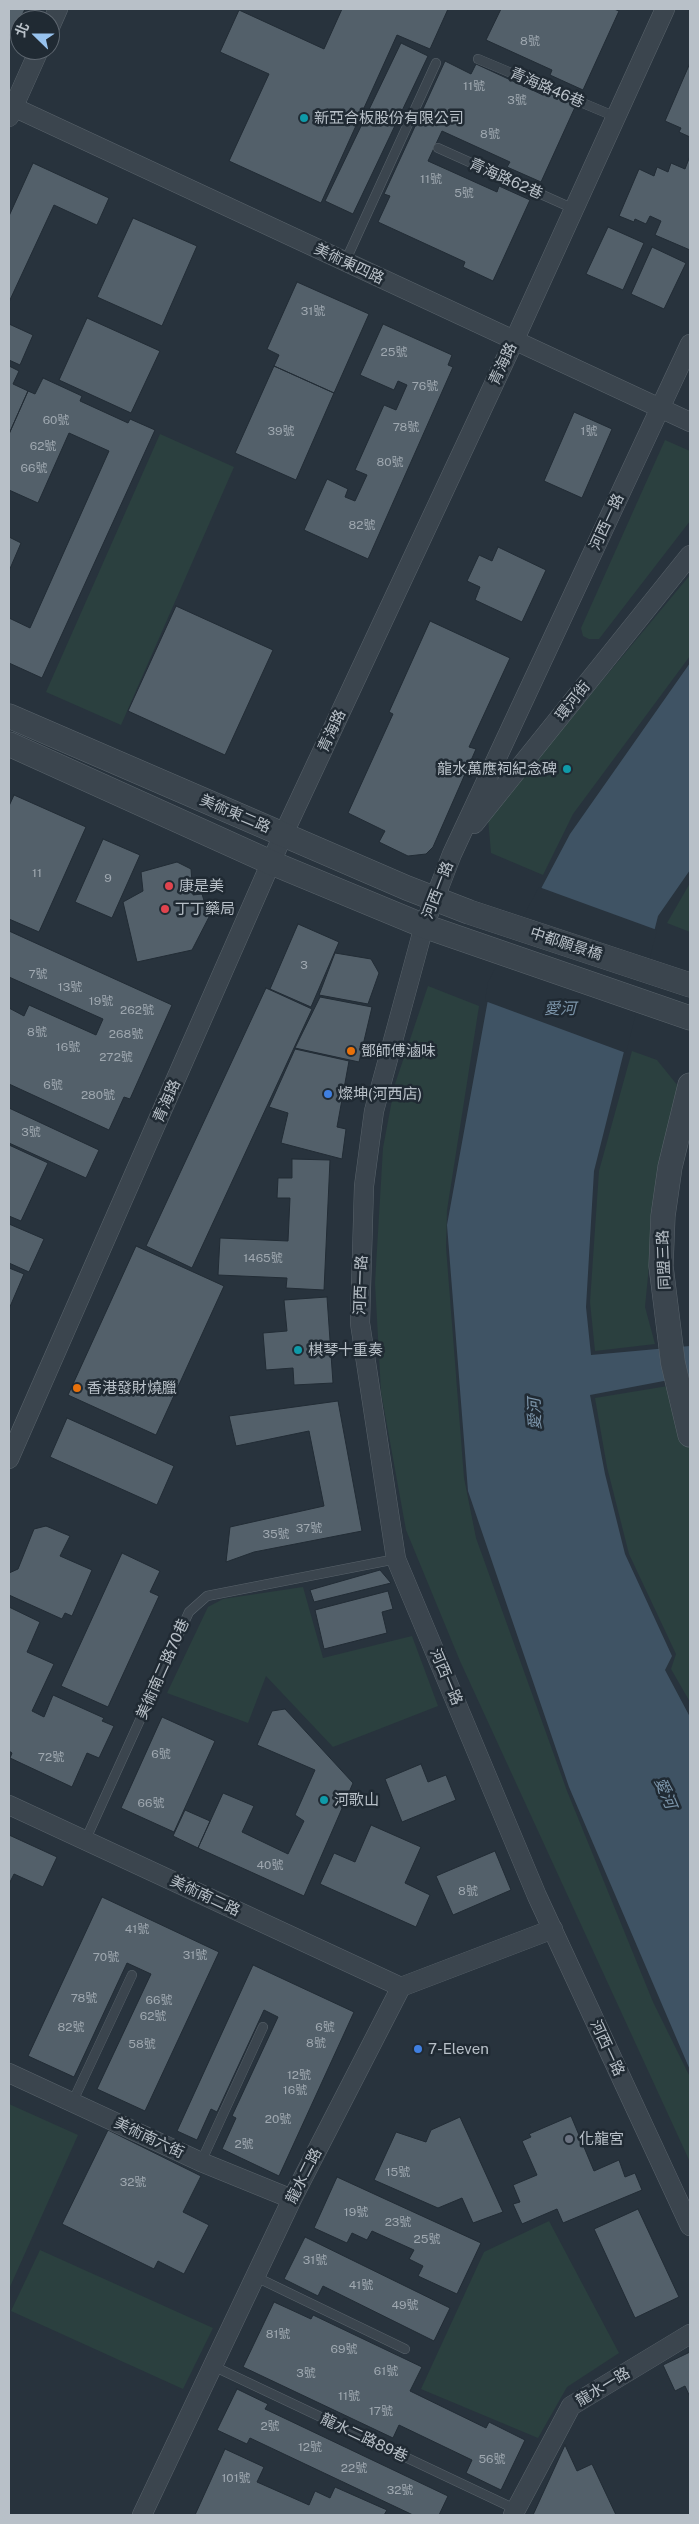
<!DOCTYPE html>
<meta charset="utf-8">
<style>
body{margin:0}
#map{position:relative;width:699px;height:2524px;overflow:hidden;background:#28333d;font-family:"Public Sans","Noto Sans TC",sans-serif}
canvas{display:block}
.frame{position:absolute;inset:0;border:10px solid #b8c0c8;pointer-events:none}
.north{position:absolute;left:10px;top:10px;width:50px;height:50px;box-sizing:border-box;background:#202a33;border:1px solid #5d666f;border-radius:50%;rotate:292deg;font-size:14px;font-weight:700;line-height:20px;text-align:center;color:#b8c0c8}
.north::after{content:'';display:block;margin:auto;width:18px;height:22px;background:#97c2ee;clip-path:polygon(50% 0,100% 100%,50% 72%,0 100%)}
</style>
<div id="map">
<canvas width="699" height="2524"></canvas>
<div class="frame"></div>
<div class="north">北</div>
</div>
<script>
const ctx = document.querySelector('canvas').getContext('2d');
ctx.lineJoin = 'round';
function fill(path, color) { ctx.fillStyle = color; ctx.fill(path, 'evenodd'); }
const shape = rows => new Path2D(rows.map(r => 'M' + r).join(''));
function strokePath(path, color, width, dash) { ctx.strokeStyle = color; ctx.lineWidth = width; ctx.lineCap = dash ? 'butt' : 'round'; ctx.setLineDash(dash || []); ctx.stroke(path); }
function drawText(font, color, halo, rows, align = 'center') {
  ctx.font = font + ' "Public Sans","Noto Sans TC",sans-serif'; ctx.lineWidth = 5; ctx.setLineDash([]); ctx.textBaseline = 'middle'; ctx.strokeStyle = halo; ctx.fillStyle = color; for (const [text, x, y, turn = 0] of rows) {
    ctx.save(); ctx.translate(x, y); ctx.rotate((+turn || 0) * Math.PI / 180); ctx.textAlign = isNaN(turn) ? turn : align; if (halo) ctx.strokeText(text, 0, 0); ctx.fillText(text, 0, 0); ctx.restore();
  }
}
const green = shape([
 [160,434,234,467,121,725,46,692],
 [665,440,690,451,690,521,599,639,589,639,583,636,581,628],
 [690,575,690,656,573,814,543,875,491,853,488,818],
 [690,883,690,932,667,923],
 [428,986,479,1006,447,1210,446,1247,464,1478,476,1538,567,1791,653,2002,690,2077,690,2162,460,1661,406,1530,381,1392,375,1283,383,1148,395,1084],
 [632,1051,657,1060,678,1086,657,1183,645,1307,655,1344,595,1351,590,1302,599,1171],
 [674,1385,690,1444,690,1702,671,1669,676,1654,629,1554,607,1467,595,1398],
 [303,1587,323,1658,412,1636,438,1706,333,1747,266,1676,248,1723,167,1693,208,1607,223,1599],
 [9,2104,78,2135,9,2289],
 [549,2221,619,2353,567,2387,538,2438,421,2389,484,2252],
 [40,2250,213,2328,183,2389,11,2311]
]);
const water = shape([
 [690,663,690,870,658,916,594,1171,586,1307,591,1355,690,1346,690,1376,590,1395,605,1474,625,1554,672,1656,665,1670,690,1717,690,2070,569,1787,468,1491,447,1225,491,983,570,834]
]);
const pier = shape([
 [539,887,657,930,626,1053,485,1001,488,982]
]);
const building = shape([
 [9,9,25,9,9,43,9,9],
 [342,9,448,9,430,49,397,35,321,203,229,161,269,74,220,52,239,10,324,49,342,9],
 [501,9,614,9,619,11,583,90,550,75,552,70,486,40,501,9],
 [401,43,428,56,353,214,325,201,401,43],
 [445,61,471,74,476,64,543,95,545,91,576,105,541,182,507,167,510,162,442,131,428,161,497,192,499,186,530,200,493,281,463,267,465,262,378,222,390,196,384,194,445,61],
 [690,63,690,137,679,132,681,128,665,121,690,63],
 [690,156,690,250,655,235,661,221,650,216,646,224,635,219,634,222,619,216,639,169,654,176,657,167,668,172,671,163,685,169,690,156],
 [33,163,109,198,97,225,54,205,9,302,9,216,33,163],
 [133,218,197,246,162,326,97,297,133,218],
 [608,227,644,243,623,290,586,274,608,227],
 [652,247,686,263,664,309,631,294,652,247],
 [297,282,369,314,334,393,274,366,279,355,267,349,297,282],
 [87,318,160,351,131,413,59,380,87,318],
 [9,324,33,335,20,365,9,360,9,324],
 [383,324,452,355,448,365,453,367,368,559,304,530,327,479,348,489,345,497,355,501,367,475,355,470,384,405,396,410,407,385,398,381,394,390,360,375,383,324],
 [9,366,19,371,13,384,28,391,9,434,9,366],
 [274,366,334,393,296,480,235,453,274,366],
 [43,378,82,396,80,401,128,423,130,419,155,430,42,678,9,663,9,618,30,628,109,451,69,433,38,503,9,490,9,434,28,391,35,394,43,378],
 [574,412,612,429,582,498,544,481,574,412],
 [9,537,21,543,9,571,9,537],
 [498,547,546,570,522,622,475,600,480,587,467,581,479,555,492,561,498,547],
 [176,606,273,650,225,755,128,711,176,606],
 [430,621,510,658,469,747,476,749,433,847,426,854,408,856,379,842,385,831,348,813,393,714,389,712,430,621],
 [14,795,86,827,39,932,9,919,9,806,14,795],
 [103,839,140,855,112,918,75,902,103,839],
 [177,862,191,869,193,895,202,894,209,917,192,950,137,962,123,902,143,891,141,872,177,862],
 [298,924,339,942,311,1007,270,989,298,924],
 [9,931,172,1005,130,1099,124,1097,109,1130,9,1084,9,1008,24,1016,29,1005,96,1035,103,1019,9,977,9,931],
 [335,953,371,959,379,973,368,1004,319,995,335,953],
 [266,988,312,1009,192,1268,146,1246,266,988],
 [320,997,372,1007,359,1062,295,1048,320,997],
 [295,1049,349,1061,337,1127,346,1129,342,1159,281,1143,288,1113,269,1107,295,1049],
 [9,1108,99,1150,86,1178,9,1143,9,1108],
 [9,1145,48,1163,21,1221,9,1216,9,1145],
 [292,1159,330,1160,324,1290,286,1288,287,1278,218,1275,220,1238,288,1241,290,1198,277,1198,278,1178,292,1178,292,1159],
 [9,1224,44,1239,29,1272,9,1263,9,1224],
 [136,1246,224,1286,156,1435,68,1395,136,1246],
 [9,1268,24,1274,9,1309,9,1268],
 [327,1297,333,1383,294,1385,293,1368,266,1370,263,1333,287,1331,284,1300,327,1297],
 [338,1401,362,1531,254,1552,226,1562,230,1527,324,1506,309,1431,236,1446,229,1416,338,1401],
 [67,1418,174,1466,157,1505,50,1457,67,1418],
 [46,1526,70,1536,60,1556,92,1570,72,1616,65,1613,62,1619,9,1595,9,1573,18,1569,34,1529,46,1526],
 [122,1553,160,1571,150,1592,159,1596,108,1707,61,1686,122,1553],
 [380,1570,391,1583,314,1602,310,1590,380,1570],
 [388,1591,393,1609,382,1612,387,1633,324,1649,315,1610,388,1591],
 [9,1607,40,1622,27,1652,54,1664,32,1711,44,1717,53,1695,104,1718,102,1721,114,1726,99,1758,87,1753,72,1787,10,1758,12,1753,9,1751,9,1607],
 [285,1709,353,1783,304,1896,198,1848,223,1793,254,1806,242,1832,288,1854,304,1821,295,1815,315,1770,257,1745,272,1711,285,1709],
 [162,1717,215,1741,174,1832,121,1808,162,1717],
 [421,1764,428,1782,446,1775,456,1800,402,1822,385,1779,421,1764],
 [185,1810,210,1821,198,1848,173,1836,185,1810],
 [371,1825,421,1847,405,1883,430,1895,416,1927,320,1884,334,1853,355,1862,371,1825],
 [9,1835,57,1857,43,1887,14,1874,9,1884,9,1835],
 [495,1851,511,1890,453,1915,436,1876,495,1851],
 [102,1897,219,1952,145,2111,97,2089,151,1974,127,1963,74,2077,28,2056,102,1897],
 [253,1965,354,2012,279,2176,222,2149,236,2118,232,2116,278,2017,264,2010,217,2112,211,2109,197,2140,177,2131,253,1965],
 [571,2116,594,2171,619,2160,625,2177,635,2173,642,2190,563,2223,557,2209,522,2224,513,2204,520,2202,513,2185,537,2175,522,2141,531,2137,529,2134,571,2116],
 [460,2117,503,2212,473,2223,462,2198,438,2208,374,2180,396,2132,426,2142,431,2130,460,2117],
 [108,2130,201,2176,183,2212,209,2225,184,2274,158,2261,154,2269,62,2224,108,2130],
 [337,2177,481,2243,457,2294,418,2276,423,2266,409,2259,414,2250,372,2231,367,2240,352,2233,347,2243,314,2228,337,2177],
 [638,2209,679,2297,635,2318,594,2229,638,2209],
 [305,2237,450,2308,434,2341,323,2286,318,2296,284,2279,305,2237],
 [274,2302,311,2319,313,2315,422,2367,410,2391,486,2428,489,2422,525,2440,501,2490,466,2473,472,2460,399,2425,393,2438,243,2367,274,2302],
 [690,2352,690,2397,685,2386,675,2391,663,2365,690,2352],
 [237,2389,268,2404,265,2409,448,2496,439,2515,413,2515,250,2438,247,2444,217,2430,237,2389],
 [565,2445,577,2471,592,2464,616,2515,533,2515,565,2445],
 [225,2449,264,2467,257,2482,309,2505,315,2491,330,2498,335,2487,387,2510,384,2515,195,2515,225,2449]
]);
const service = shape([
 [478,59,616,117],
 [438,148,574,209],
 [345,262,436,63],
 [85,1841,189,1612,207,1596,396,1559],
 [72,2103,132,1975],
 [201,2162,263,2027],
 [256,2277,405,2349],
 [213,2366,515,2509]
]);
const minor = shape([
 [50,27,58,9],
 [9,105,690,422],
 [9,117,39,50],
 [690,344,452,854,424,926,374,1111,364,1186,360,1323,396,1559,537,1896,690,2226],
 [474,824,690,555],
 [9,1459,283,835,514,341,665,9],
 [9,1805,401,1987],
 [9,2073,201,2162,292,2199],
 [142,2515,292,2199,401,1987,553,1929],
 [513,2515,571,2406,690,2334]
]);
const tertiary = shape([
 [9,716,407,888,469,912,690,985],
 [9,744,272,863,424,926,690,1018],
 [690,1085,670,1167,663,1216,661,1266,673,1363,690,1435]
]);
const markers = [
 [304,118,5,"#0f9aa8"],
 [567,769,5,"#0f9aa8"],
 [169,886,5,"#e0444e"],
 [165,909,5,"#e0444e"],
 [351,1051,5,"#e8710a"],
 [328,1094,5,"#3f7fe0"],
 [298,1350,5,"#0f9aa8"],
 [77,1388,5,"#e8710a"],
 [324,1800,5,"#0f9aa8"],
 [418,2049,5,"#3f7fe0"],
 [569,2139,5,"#6b7280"]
];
const numberNames = [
 ["8號",530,41],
 ["11號",474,86],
 ["3號",517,100],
 ["8號",490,134],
 ["11號",431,179],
 ["5號",464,193],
 ["31號",313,311],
 ["25號",394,352],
 ["76號",425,386],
 ["60號",56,420],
 ["78號",406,427],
 ["39號",281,431],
 ["1號",589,431],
 ["62號",43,446],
 ["80號",390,462],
 ["66號",34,468],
 ["82號",362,525],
 ["11",37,873],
 ["9",108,878],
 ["3",304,965],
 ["7號",38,974],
 ["13號",70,987],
 ["19號",101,1001],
 ["262號",137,1010],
 ["8號",37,1032],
 ["268號",126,1034],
 ["16號",68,1047],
 ["272號",116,1057],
 ["6號",53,1085],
 ["280號",98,1095],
 ["3號",31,1132],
 ["1465號",263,1258],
 ["37號",309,1528],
 ["35號",276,1534],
 ["6號",161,1754],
 ["72號",51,1757],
 ["66號",151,1803],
 ["40號",270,1865],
 ["8號",468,1891],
 ["41號",137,1929],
 ["31號",195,1955],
 ["70號",106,1957],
 ["78號",84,1998],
 ["66號",159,2000],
 ["62號",153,2016],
 ["82號",71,2027],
 ["6號",325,2027],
 ["8號",316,2043],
 ["58號",142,2044],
 ["12號",299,2075],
 ["16號",295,2090],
 ["20號",278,2119],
 ["2號",244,2144],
 ["15號",398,2172],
 ["32號",133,2182],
 ["19號",356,2212],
 ["23號",398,2222],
 ["25號",427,2239],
 ["31號",315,2260],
 ["41號",361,2285],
 ["49號",405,2305],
 ["81號",278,2334],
 ["69號",344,2349],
 ["61號",386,2371],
 ["3號",306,2373],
 ["11號",349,2396],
 ["17號",381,2411],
 ["2號",270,2426],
 ["12號",310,2447],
 ["56號",492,2459],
 ["22號",354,2468],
 ["101號",236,2478],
 ["32號",400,2490]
];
const streetNames = [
 ["青海路46巷",547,88,23],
 ["青海路62巷",506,179,24],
 ["美術東四路",349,264,25],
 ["青海路",503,364,-65],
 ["河西一路",607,522,-65],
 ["環河街",573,701,-51],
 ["青海路",332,731,-65],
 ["美術東二路",235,814,23],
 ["河西一路",438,890,-69],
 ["中都願景橋",566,944,18],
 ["青海路",167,1101,-66],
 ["同盟三路",664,1260,-92],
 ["河西一路",361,1285,-88],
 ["美術南二路70巷",163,1669,-66],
 ["河西一路",446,1677,67],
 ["美術南二路",205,1896,25],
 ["河西一路",607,2048,65],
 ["美術南六街",149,2138,25],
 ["龍水二路",304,2176,-63],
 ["龍水一路",603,2387,-31],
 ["龍水二路89巷",364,2438,25]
];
const poiNames = [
 ["新亞合板股份有限公司",314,118],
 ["龍水萬應祠紀念碑",557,769,"right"],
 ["康是美",179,886],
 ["丁丁藥局",175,909],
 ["鄧師傅滷味",361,1051],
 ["燦坤(河西店)",338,1094],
 ["棋琴十重奏",308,1350],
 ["香港發財燒臘",87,1388],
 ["河歌山",334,1800],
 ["7-Eleven",428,2049],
 ["化龍宮",579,2139]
];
const waterNames = [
 ["愛河",560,1009],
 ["愛河",535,1414,-92],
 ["愛河",665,1793,67]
];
fill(green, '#2b403f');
fill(water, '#3f5364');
fill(pier, '#28333d');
fill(building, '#53606a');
strokePath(building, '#222c35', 1);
strokePath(service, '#59636b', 10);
strokePath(minor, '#59636b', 20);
strokePath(tertiary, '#59636b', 25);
strokePath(service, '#3b454e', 9);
strokePath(minor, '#3b454e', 19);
strokePath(tertiary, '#3b454e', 24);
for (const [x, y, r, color] of markers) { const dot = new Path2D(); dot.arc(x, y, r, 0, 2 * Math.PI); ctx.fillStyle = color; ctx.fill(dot); strokePath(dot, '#202a33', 2); }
drawText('12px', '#9fa8b0', null, numberNames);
drawText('15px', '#b8c0c8', '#202a33', streetNames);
drawText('15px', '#b8c0c8', '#202a33', poiNames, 'left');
drawText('italic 16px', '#7b94a9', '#202a33', waterNames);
</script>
